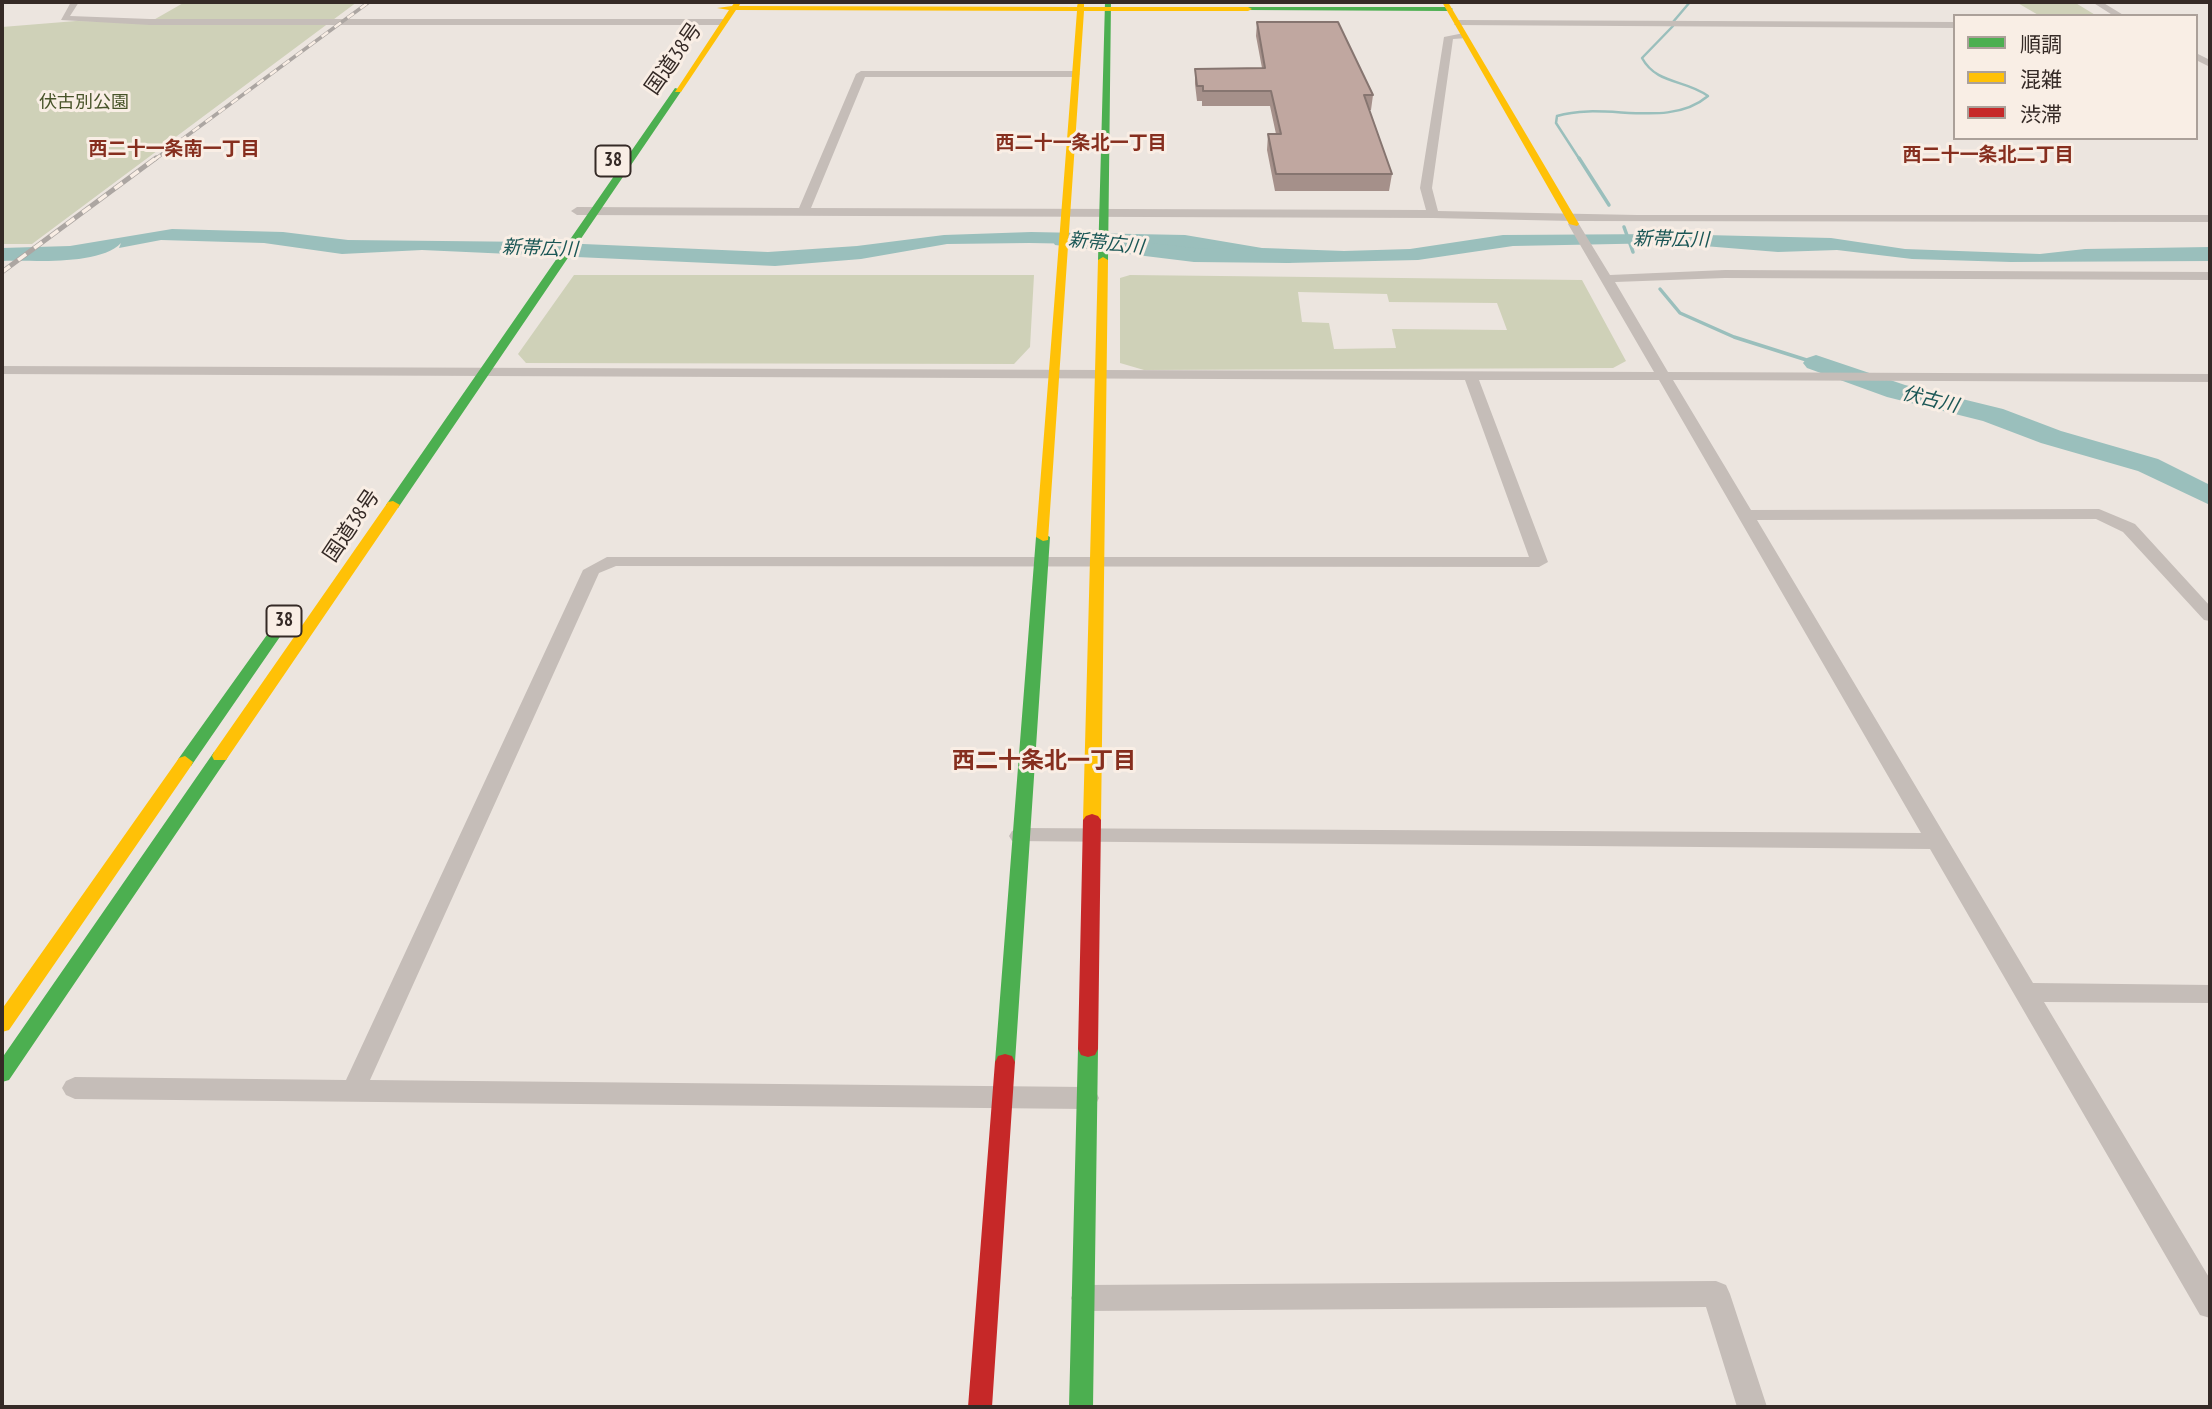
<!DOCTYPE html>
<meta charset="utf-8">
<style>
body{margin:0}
#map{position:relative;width:2212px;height:1409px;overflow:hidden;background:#ece5df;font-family:"PT Sans Narrow","Noto Sans JP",sans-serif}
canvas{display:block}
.frame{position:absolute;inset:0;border:4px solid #352a26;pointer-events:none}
.legend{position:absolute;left:1953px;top:14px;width:245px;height:126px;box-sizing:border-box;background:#f9eee5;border:2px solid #aba099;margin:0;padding:9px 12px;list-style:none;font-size:21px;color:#352a26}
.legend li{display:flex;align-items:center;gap:14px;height:35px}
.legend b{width:35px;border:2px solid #aba099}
</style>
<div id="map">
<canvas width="2212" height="1409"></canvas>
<div class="frame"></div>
<ul class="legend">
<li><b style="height:9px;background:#4caf50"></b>順調</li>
<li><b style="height:9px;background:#ffc107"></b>混雑</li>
<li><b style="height:9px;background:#c62828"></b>渋滞</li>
</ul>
</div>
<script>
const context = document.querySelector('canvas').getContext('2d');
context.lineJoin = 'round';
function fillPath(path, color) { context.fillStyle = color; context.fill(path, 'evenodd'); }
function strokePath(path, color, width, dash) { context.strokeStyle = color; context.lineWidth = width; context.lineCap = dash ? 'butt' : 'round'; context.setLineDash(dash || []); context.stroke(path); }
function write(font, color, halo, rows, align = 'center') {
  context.font = font + ' "PT Sans Narrow","Noto Sans JP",sans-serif'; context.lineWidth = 6; context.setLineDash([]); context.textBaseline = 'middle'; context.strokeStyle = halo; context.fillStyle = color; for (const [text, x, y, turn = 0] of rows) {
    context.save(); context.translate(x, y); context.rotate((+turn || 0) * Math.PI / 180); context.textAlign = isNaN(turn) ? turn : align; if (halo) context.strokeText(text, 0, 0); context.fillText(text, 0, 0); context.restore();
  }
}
fillPath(new Path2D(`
 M185 2H357L32 244H2V27L76 21 150 22Z
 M2016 2H2074L2097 16H2040Z
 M574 275H1034L1030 347 1014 364 526 363 518 354Z
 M1130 275 1582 280 1626 361 1613 368 1144 370 1120 363V278ZM1298 292 1387 294 1389 302 1497 303 1507 330 1392 329 1396 348 1334 349 1329 323 1302 322Z`), '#cfd1b8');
fillPath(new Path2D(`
 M172 229 283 232 348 240 537 242 768 252 857 246 944 235 1031 232 1185 235 1262 248 1344 251 1410 249 1503 235 1663 234 1831 238 1905 249 2040 254 2085 249 2210 247V261L2011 262 1912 259 1837 250 1778 252 1667 243 1513 246 1418 260 1287 263 1143 245 1029 243 947 244 861 259 775 266 422 250 342 254 264 243 161 240 119 248 121 243C99 266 33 260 2 261V248L70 246Z`), '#9abfbc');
strokePath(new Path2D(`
 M1673 22 1690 2
 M1580 160 1556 123 1557 116C1605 101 1668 130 1708 96 1685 79 1657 85 1642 58L1673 26`), '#9abfbc', 2.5);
strokePath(new Path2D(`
 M1579 158 1609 205
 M1624 227 1633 252
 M1660 289 1680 313 1734 337 1816 363`), '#9abfbc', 3.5);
fillPath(new Path2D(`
 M1063 233 1194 248 1290 249 1301 256 1290 263 1194 262 1055 245 1052 240Z
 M1816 355 1905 385 2003 409 2061 431 2158 459 2210 485V505L2138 471 2041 443 1983 421 1887 397 1807 368 1803 363 1807 358Z`), '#9abfbc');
fillPath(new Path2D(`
 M71 2H79L70 16 150 19H724L728 22 724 25H150L61 20Z
 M2092 2H2102L2125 16H2114Z
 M1457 20 1955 22V28L1454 25Z
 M1464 33 1467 38 1453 39 1432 188 1438 211 1637 215H2210V222L1577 221 1610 275 1725 270 2210 272V280L1725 278 1615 282 1668 372 2210 374V382L1673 380 1751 510 2099 509 2135 524 2210 606V621L2204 620 2123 532 2096 519 1757 520 2033 983 2210 985V1003L2044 1002 2210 1279V1318L2200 1315 1930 849 1012 841 1009 836 1012 831 1020 828 1921 833 1659 380H1479L1548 562 1539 567 616 566 599 573 370 1080 1086 1087 1095 1090 1099 1098 1095 1106 1086 1109 75 1099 66 1095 62 1088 66 1081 75 1077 346 1080 583 570 607 557H1529L1465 380 2 374V366L1654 372 1568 224 1572 221 1433 218 577 215 571 211 577 207 799 208 856 74 861 71H1075L1080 74 1075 77H865L811 208 1426 210 1420 188 1444 37Z
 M2196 53 2210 60V67L2196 60Z
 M1716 1281 1726 1285 1730 1294 1767 1407H1737L1706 1307 1085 1311 1075 1307 1071 1298 1075 1289 1085 1285Z`), '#c5bdb8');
fillPath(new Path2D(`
 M1105 2H1111L1108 260 1103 263 1098 260Z
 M1248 7H1449L1453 9 1449 11 1246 10Z
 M675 88 682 90 400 505 398 508H388L386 505Z
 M1043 533 1050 537 1015 1062 1012 1068 1005 1070 998 1068 995 1062 1036 537Z
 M279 624 286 628 191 766H179L177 762 179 758 274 625Z
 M220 751 226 752 228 756 226 760 9 1080 2 1082V1058L214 752Z
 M1088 1041 1095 1043 1098 1049 1093 1407H1069L1078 1049 1081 1043Z`), '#4caf50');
fillPath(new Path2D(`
 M735 2H741L739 6 1077 7 1078 2H1084V7H1248L1252 9 1248 11H1084L1048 540 1043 541 1036 537 1077 11 736 10 681 92H675L729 10 717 8 732 6Z
 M1442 2H1448L1579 224 1577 226 1569 224Z
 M1103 257 1108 260 1101 820 1098 824H1086L1083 820 1098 260Z
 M393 501 400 505 226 760H214L212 756 214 752 388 502Z
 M185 756 193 762 191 766 9 1030 2 1032V1009L179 758Z`), '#ffc107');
fillPath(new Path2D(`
 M1092 814 1098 816 1101 820 1098 1049 1095 1055 1088 1057 1081 1055 1078 1049 1083 820 1086 816Z
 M1005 1054 1012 1056 1015 1062 992 1407H968L995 1062 998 1056Z`), '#c62828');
const railFar1 = new Path2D(`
 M154 160 369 2`);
const rail = new Path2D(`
 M2 272 156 158`);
strokePath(railFar1, '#aca6a2', 3.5);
strokePath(rail, '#aca6a2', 5);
strokePath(railFar1, '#f9eee5', 2.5, [8]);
strokePath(rail, '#f9eee5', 3.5, [10]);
fillPath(new Path2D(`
 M1257 22 1373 95 1371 110H1369L1392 174 1389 191H1275L1267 150 1268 134H1276L1270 106H1202V101H1197L1195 84V69L1262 68 1256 36Z`), '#a5908a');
const building = new Path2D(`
 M1257 22H1338L1373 95H1364L1392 174H1276L1268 134H1281L1271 91H1203V86H1197L1195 69 1265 68Z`);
fillPath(building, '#c0a7a0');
strokePath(building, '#867570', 2);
write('18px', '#48542a', '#f9eee5', [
 ["伏古別公園",84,103]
]);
write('bold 19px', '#862e1e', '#f9eee5', [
 ["西二十一条北一丁目",1081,144],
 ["西二十一条南一丁目",174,150],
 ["西二十一条北二丁目",1988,156]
]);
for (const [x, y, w] of [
 [613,161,35],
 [284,621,35]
]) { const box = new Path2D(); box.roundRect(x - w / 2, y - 15.5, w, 31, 5); context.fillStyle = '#f9eee5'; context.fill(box); strokePath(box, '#352a26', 2); }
write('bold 19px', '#352a26', null, [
 ["38",613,161],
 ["38",284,621]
]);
write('italic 19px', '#1b5756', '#f9eee5', [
 ["新帯広川",1671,240,1],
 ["新帯広川",1106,244,6],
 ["新帯広川",540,249,2],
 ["伏古川",1930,400,14]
]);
write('21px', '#352a26', '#f9eee5', [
 ["国道38号",674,59,-55],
 ["国道38号",352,526,-56]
]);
write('bold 23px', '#862e1e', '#f9eee5', [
 ["西二十条北一丁目",1044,761]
]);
</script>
